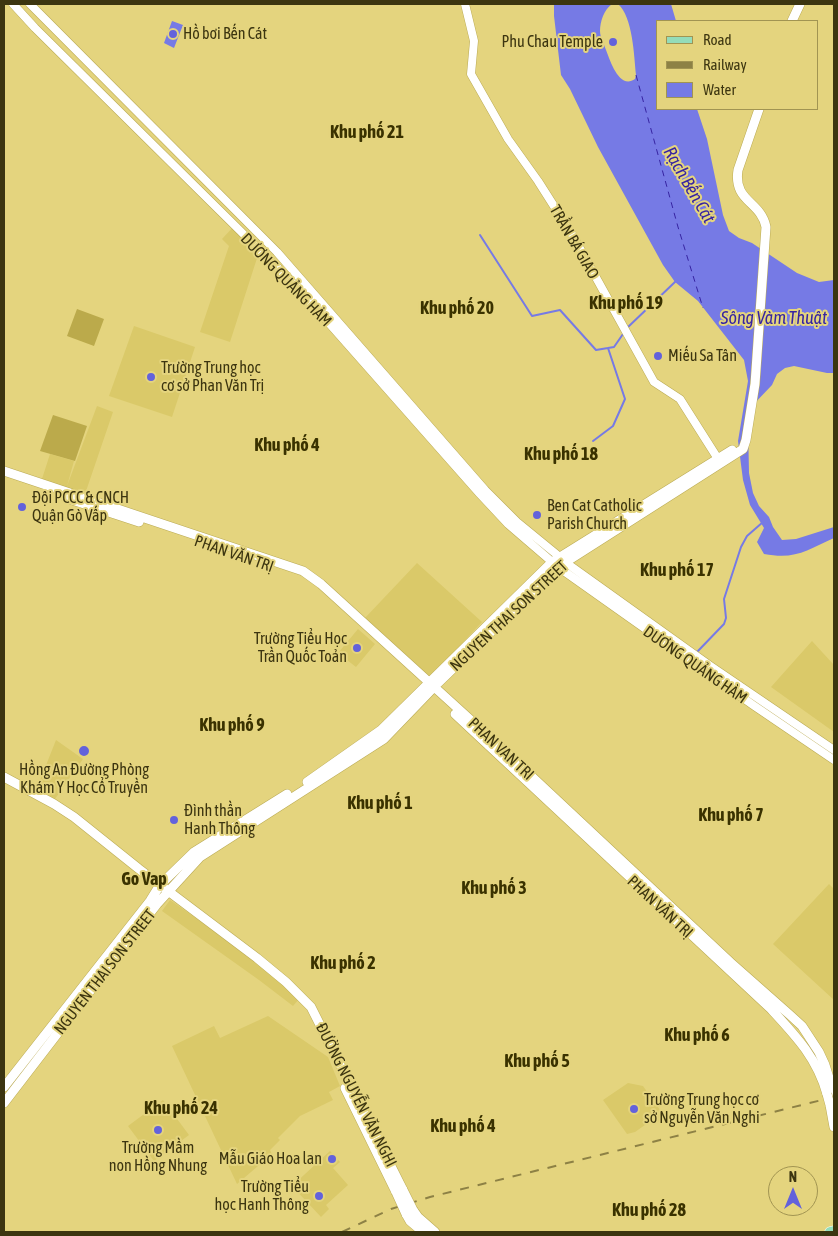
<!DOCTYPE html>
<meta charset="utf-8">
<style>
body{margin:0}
#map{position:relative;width:838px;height:1236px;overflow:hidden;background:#e4d47e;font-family:"Asap Condensed",sans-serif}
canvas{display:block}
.frame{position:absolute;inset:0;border:5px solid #3c3510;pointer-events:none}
.legend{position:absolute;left:656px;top:20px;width:162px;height:90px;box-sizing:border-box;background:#e4d47e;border:1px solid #a19452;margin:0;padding:6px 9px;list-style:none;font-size:15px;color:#3c3510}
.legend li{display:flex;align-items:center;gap:10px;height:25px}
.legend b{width:25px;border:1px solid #a19452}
.north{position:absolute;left:768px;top:1166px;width:50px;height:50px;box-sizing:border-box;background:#e4d47e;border:1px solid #a19452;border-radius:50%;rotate:0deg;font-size:14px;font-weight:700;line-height:20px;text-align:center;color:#3c3510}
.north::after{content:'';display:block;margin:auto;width:18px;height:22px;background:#6362db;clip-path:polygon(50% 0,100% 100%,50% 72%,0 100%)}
</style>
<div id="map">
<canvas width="838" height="1236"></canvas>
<div class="frame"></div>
<ul class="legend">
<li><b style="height:6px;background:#94dcb9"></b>Road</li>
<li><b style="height:6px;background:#8d8145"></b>Railway</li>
<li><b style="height:14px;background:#767ae5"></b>Water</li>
</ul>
<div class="north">N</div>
</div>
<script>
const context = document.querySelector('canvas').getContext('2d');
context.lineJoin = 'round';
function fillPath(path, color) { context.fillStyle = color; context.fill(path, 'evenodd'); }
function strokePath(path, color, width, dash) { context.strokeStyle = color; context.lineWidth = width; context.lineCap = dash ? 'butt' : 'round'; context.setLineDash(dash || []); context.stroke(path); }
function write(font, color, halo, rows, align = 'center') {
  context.font = font + ' "Asap Condensed",sans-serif'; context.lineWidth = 4; context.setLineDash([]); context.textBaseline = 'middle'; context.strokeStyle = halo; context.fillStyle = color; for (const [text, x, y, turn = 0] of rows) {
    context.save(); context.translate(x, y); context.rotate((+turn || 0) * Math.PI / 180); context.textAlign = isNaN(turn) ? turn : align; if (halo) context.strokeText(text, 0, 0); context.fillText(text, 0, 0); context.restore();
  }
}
fillPath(new Path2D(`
 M235 225 259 252 230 342 200 332 229 246 222 239Z
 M134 326 195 347 172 417 109 396Z
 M97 406 113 412 84 497 41 482 50 454 74 461 67 486Z
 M417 563 482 622 429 679 364 619Z
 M358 629 375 644 356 667 338 653Z
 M812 641 834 665V732L771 687Z
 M56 740 83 759 55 799 37 788Z
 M829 884 834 889V1000L773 944Z
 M170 900 267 968 299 999 293 1006 259 980 162 911Z
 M268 1016 328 1057 340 1086 329 1092 333 1100 300 1116 278 1138 280 1140 270 1150 272 1154 237 1184 172 1046 214 1026 220 1038Z
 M628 1083 643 1086 665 1117 655 1124 652 1120 635 1132 627 1134 603 1100Z
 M163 1100 189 1135 154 1161 128 1126Z
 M330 1151 340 1162 333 1168 348 1185 326 1205 329 1209 321 1217 292 1186Z`), '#dac969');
fillPath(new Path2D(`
 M77 309 104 319 94 346 67 336Z
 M53 415 87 426 75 461 40 451Z`), '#bbaa4b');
fillPath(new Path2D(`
 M554 4H612C604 10 600 21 600 31 600 37 604 44 606 50 610 60 619 90 635 79L636 75C634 56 633 17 618 4H671L676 21H657V109H697L707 139 723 215 729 231 739 238 752 243 797 273 819 282 834 280V373H827L794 366 785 368 777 374 772 385 752 406 748 424 749 473 753 493 759 506 769 517 773 527 782 540 796 539 834 527V538C807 550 796 560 764 554L757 542 764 528 750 505 743 480 738 441 748 381 744 360 698 301 675 282 663 265 598 147 570 89 561 75 554 16Z
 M172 21 183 25 174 48 164 43Z`), '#767ae5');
strokePath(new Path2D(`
 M480 235 532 316 560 310 596 350 614 347 623 334
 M627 328 676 281
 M593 441 613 426 625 399 608 348
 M697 652 724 624 726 618 724 599 741 547 747 536 763 522`), '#767ae5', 2);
strokePath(new Path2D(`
 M636 75 678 227 703 308`), '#3624a2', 1, [6, 5]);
const tertiary = new Path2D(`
 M13 4 35 28 298 288 480 494 508 524 558 567 753 705 834 760
 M30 4 277 252 485 490 517 522 572 567 709 665 834 750
 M465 4 474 41 471 74 508 139 538 181 573 236 654 382 680 399 720 462`);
const secondary = new Path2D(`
 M792 21 800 4
 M4 471 303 571 321 584 497 744 730 962 790 1015 802 1026 819 1052 825 1065 834 1094
 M66 498 139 522
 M455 714 771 1009C796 1036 817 1058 827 1094
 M4 777 54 804 74 817 139 869 257 958 286 982 311 1007 403 1190
 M307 782 381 730 552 562 732 450
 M4 1087 150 901 160 885 194 852 287 794
 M345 1088 396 1192
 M4 1103 157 904 200 857 384 739 437 684 558 567 743 449 746 440 755 384 766 227C761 201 733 202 738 170L759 109
 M830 1105 834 1127
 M413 1210 418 1217 435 1232
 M406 1214 410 1221 423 1232`);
const primary = new Path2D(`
 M830 1232 834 1231`);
strokePath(tertiary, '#bbab55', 9);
strokePath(secondary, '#bbab55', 10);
strokePath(primary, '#fff', 11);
strokePath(tertiary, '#fff', 8);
strokePath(secondary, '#fff', 9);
strokePath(primary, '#94dcb9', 10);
strokePath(new Path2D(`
 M342 1232 391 1209 430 1197 834 1097`), '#8d8145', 2, [9, 9]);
const secondaryBridge = new Path2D(`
 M827 1094 830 1105
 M403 1190 413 1210
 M396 1192 406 1214`);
strokePath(secondaryBridge, '#bbab55', 10, []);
strokePath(secondaryBridge, '#fff', 9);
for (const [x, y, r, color] of [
 [173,34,5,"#6362db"],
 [613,42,5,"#6362db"],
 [658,356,5,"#6362db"],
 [151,377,5,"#6362db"],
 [22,507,5,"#6362db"],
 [537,515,5,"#6362db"],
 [357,648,5,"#6362db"],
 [84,751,6,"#6362db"],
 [174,820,5,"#6362db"],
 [634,1109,5,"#6362db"],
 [158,1130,5,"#6362db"],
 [332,1159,5,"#6362db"],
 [319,1196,5,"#6362db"]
]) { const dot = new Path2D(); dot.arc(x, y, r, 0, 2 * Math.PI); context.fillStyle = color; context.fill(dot); strokePath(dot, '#e4d47e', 2); }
write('16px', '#3c3510', '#e4d47e', [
 ["Hồ bơi Bến Cát",183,34],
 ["Phu Chau Temple",603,42,"right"],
 ["Miếu Sa Tân",668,356],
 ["Trường Trung học",161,368],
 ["cơ sở Phan Văn Trị",161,386],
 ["Đội PCCC & CNCH",32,498],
 ["Quận Gò Vấp",32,516],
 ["Ben Cat Catholic",547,506],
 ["Parish Church",547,524],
 ["Trường Tiểu Học",347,639,"right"],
 ["Trần Quốc Toản",347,657,"right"],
 ["Hồng An Đường Phòng",84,770,"center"],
 ["Khám Y Học Cổ Truyền",84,788,"center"],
 ["Đình thần",184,811],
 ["Hanh Thông",184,829],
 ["Trường Trung học cơ",644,1100],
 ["sở Nguyễn Văn Nghi",644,1118],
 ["Trường Mầm",158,1148,"center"],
 ["non Hồng Nhung",158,1166,"center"],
 ["Mẫu Giáo Hoa lan",322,1159,"right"],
 ["Trường Tiểu",309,1187,"right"],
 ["học Hanh Thông",309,1205,"right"]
], 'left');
write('16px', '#3c3510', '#e4d47e', [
 ["TRẦN BÁ GIAO",574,242,60],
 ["DƯƠNG QUẢNG HÀM",286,280,46],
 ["PHAN VĂN TRỊ",234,554,19],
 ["NGUYEN THAI SON STREET",509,616,-43],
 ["DƯƠNG QUẢNG HÀM",695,665,35],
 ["PHAN VAN TRI",501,749,43],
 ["PHAN VĂN TRỊ",660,907,43],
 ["NGUYEN THAI SON STREET",105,972,-52],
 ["ĐƯỜNG NGUYỄN VĂN NGHI",356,1095,63]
]);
write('bold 18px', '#3a3200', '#e4d47e', [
 ["Khu phố 21",367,132],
 ["Khu phố 19",626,303],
 ["Khu phố 20",457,308],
 ["Khu phố 4",287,445],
 ["Khu phố 18",561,454],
 ["Khu phố 17",677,570],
 ["Khu phố 9",232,725],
 ["Khu phố 1",380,803],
 ["Khu phố 7",731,815],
 ["Go Vap",144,879],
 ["Khu phố 3",494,888],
 ["Khu phố 2",343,963],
 ["Khu phố 6",697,1035],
 ["Khu phố 5",537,1061],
 ["Khu phố 24",181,1108],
 ["Khu phố 4",463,1126],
 ["Khu phố 28",649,1210]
]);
write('italic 18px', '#3624a2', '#e4d47e', [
 ["Rạch Bến Cát",689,185,60],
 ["Sông Vàm Thuật",774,318]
]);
</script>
